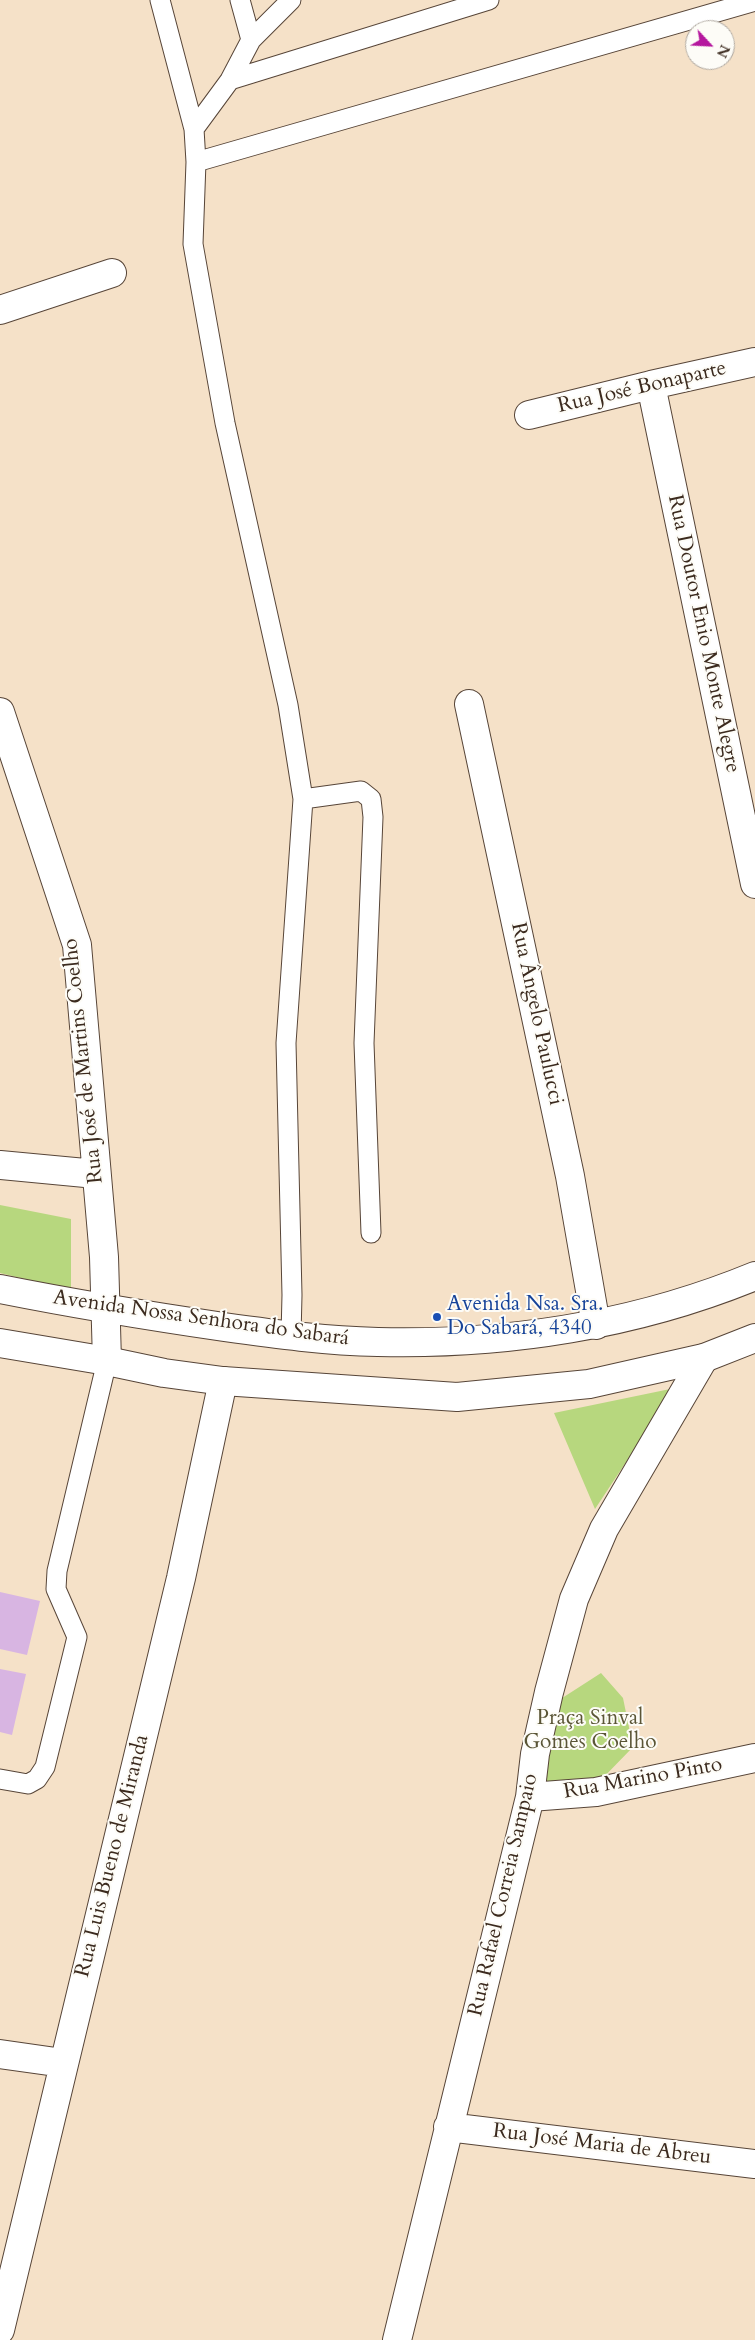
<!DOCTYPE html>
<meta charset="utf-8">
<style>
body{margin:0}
#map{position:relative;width:755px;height:2340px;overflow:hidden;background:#f5e1c8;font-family:Cardo,serif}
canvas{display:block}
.north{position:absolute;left:685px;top:20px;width:50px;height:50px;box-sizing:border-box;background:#fdfcf7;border:1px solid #afa8a0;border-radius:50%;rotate:115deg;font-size:14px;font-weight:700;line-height:20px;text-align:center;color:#3b2a1e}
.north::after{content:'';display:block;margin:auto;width:18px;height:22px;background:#b5179e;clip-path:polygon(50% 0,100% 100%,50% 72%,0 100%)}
</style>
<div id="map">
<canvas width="755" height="2340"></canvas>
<div class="north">N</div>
</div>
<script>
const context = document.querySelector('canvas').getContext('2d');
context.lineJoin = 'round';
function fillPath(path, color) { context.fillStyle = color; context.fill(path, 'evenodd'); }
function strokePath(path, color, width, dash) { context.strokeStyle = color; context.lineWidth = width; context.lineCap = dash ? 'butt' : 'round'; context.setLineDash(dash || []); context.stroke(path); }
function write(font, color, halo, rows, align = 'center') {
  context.font = font + ' Cardo,serif'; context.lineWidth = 4; context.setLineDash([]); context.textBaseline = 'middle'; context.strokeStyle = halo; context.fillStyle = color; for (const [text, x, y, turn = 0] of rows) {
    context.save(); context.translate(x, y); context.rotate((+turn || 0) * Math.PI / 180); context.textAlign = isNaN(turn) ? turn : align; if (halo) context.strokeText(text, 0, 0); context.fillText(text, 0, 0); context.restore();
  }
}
fillPath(new Path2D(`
 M0 1205 71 1219V1290L0 1273Z
 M675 1388 595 1509 554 1413Z
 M601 1673 623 1698 633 1747 599 1782H540L556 1702Z`), '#b7d77e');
fillPath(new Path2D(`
 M0 1592 40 1601 27 1655 0 1649Z
 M0 1669 26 1674 12 1735 0 1732Z`), '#d8b5e2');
const service = new Path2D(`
 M160 0 194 129
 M240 0 251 40
 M230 80 489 0
 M196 162 755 1
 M303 799 361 791 371 799 373 817 364 1043 371 1233
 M291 1336 292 1295 286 1043 303 799 288 705 225 423 193 244 196 162 194 129 230 80 251 40 291 0
 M0 1779 28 1784 37 1779 45 1767 77 1637 56 1589 57 1571 107 1361`);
const minor = new Path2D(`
 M0 310 112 273
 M651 385 755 884
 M529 415 651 385 755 362
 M469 704 570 1176 596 1325
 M0 712 77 945 104 1257 107 1361
 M0 1165 96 1174
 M530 1797 596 1792 755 1758
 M0 2054 63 2063
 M448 2127 755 2164
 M0 2330 181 1578 223 1381
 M397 2340 530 1797 535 1754 549 1692 574 1599 604 1529 704 1358`);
const primary = new Path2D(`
 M0 1289C75 1304 149 1316 224 1327 275 1334 326 1341 378 1342 506 1345 636 1325 755 1276
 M0 1343 107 1361 164 1373 223 1381 457 1397 589 1384 704 1358 755 1338`);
strokePath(service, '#574538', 21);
strokePath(minor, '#574538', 30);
strokePath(primary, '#574538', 30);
strokePath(service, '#fff', 19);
strokePath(minor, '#fff', 28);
strokePath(primary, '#fff', 28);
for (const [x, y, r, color] of [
 [437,1317,5,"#1a4fb4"]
]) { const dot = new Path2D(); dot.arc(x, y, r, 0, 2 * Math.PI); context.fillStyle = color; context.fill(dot); strokePath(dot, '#fdfcf7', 2); }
write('21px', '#3b2a1e', '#fdfcf7', [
 ["Rua José Bonaparte",642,388,-13],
 ["Rua Doutor Enio Monte Alegre",703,634,78],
 ["Rua Ângelo Paulucci",536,1014,78],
 ["Rua José de Martins Coelho",84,1061,-96],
 ["Avenida Nossa Senhora do Sabará",201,1319,8],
 ["Rua Marino Pinto",643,1779,-10],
 ["Rua Luis Bueno de Miranda",113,1856,-76],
 ["Rua Rafael Correia Sampaio",504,1895,-77],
 ["Rua José Maria de Abreu",602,2145,7]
]);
write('21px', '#164399', '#fdfcf7', [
 ["Avenida Nsa. Sra.",447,1305],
 ["Do Sabará, 4340",447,1329]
], 'left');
write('21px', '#5a5536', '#fdfcf7', [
 ["Praça Sinval",590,1719],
 ["Gomes Coelho",590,1743]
]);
</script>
